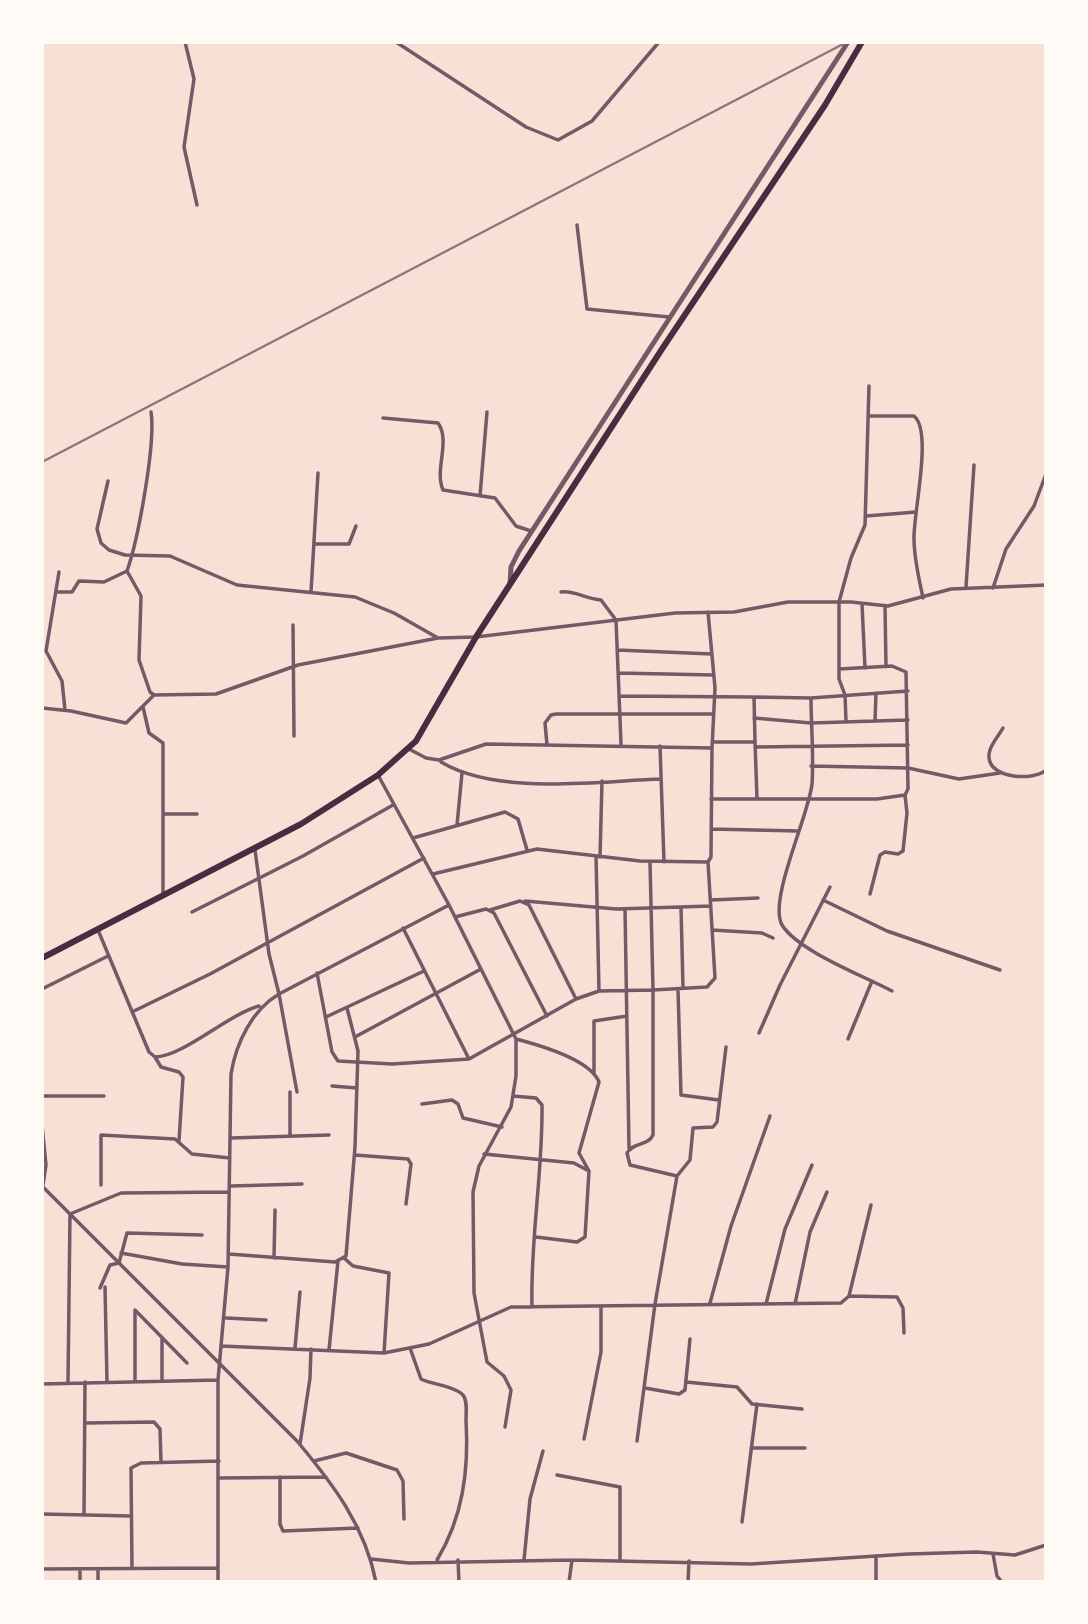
<!DOCTYPE html>
<style>
body{margin:0}
#map{position:relative;width:1088px;height:1624px;overflow:hidden;background:#f7e1d7;font-family:"Source Sans 3",sans-serif}
canvas{display:block}
.frame{position:absolute;inset:0;border:44px solid #fffaf5;pointer-events:none}
</style>
<div id="map">
<canvas width="1088" height="1624"></canvas>
<div class="frame"></div>
</div>
<script>
const context = document.querySelector('canvas').getContext('2d');
context.lineJoin = 'round';
function strokePath(path, color, width, dash) { context.strokeStyle = color; context.lineWidth = width; context.lineCap = dash ? 'butt' : 'round'; context.setLineDash(dash || []); context.stroke(path); }
strokePath(new Path2D(`
 M185 42 194 79 184 147 197 205
 M396 42 526 127 558 140 592 121 659 42
 M577 225 587 309 669 317
 M151 412C156 443 138 540 127 571L141 596 139 660 150 692 154 695 216 694 298 665 438 638 476 637 675 613 734 612 788 602H851L888 606 951 589 1046 585
 M870 416H914C933 431 913 514 914 539 914 559 919 578 923 598
 M383 418 438 423C451 441 434 470 443 490L495 498 516 526 531 531
 M108 481 97 529 101 543 109 550 125 555 170 556 237 585 355 597 394 613 438 638
 M480 496 487 412
 M866 516 916 512
 M314 544H349L356 526
 M59 572 46 651 62 681 65 710
 M966 587 974 465
 M993 588 1006 549 1034 506 1046 474
 M56 592H72L79 581 104 582 127 571
 M311 592 318 473
 M561 592C574 590 586 599 601 600L616 620 621 744
 M862 604 865 668
 M885 606 886 667
 M293 625 294 736
 M617 650 712 654
 M618 673 714 675
 M619 696 753 697
 M811 698C811 726 814 757 812 784 809 815 768 900 782 925 798 951 864 976 892 991
 M143 707 149 733 163 743V894
 M42 708 71 711 126 723 154 695
 M754 718 811 723 908 720
 M846 721 845 695 839 679V602L851 558 865 525 869 386
 M875 721 876 693
 M1003 728C998 737 988 747 989 758 991 779 1034 781 1046 770
 M712 742H755L757 799
 M755 742 754 697 811 698 908 691
 M547 745 545 723 551 715 556 714H713
 M660 746 664 862
 M755 747 908 745
 M409 749 426 758 439 760 486 744 712 748 715 688 708 612
 M441 762C498 796 596 781 661 779
 M811 766 908 768 959 779 1000 773
 M711 799H877L905 795 908 789 906 672 892 666 839 669
 M165 814H197
 M457 825 462 773
 M711 829 798 831
 M413 838 505 812 518 819 527 850
 M596 856 599 991
 M600 857 602 781
 M433 874 537 849 640 861 708 862 711 857 712 748
 M870 894 880 855 885 852 898 854 903 851 907 813 905 795
 M711 900 758 898
 M823 900 887 931 1000 970
 M525 901 616 909 711 906
 M449 905 516 1039V1076L511 1107 479 1166 473 1192 474 1293 487 1362 504 1376 511 1390 505 1427
 M681 907 683 988
 M625 909 629 1148
 M490 910 520 901 529 905 576 999
 M192 912 303 856 393 805
 M455 917 486 909 494 913 547 1016
 M403 928 469 1059
 M98 930 149 1052 155 1057C184 1056 227 1015 259 1006
 M712 930 762 933 773 938
 M317 973 332 1052 338 1061 392 1064 469 1059 576 999 599 991 653 990 650 862
 M42 989 108 956
 M678 989 681 1095 719 1100
 M132 1012 210 974 424 858
 M326 1017 424 971
 M759 1033 780 985 830 887
 M355 1037 481 969
 M516 1039C539 1045 590 1059 599 1082L579 1153 589 1171 585 1237 577 1242 536 1237
 M848 1039 872 981
 M155 1057 161 1067 179 1072 183 1077 179 1141
 M594 1073V1021L627 1016
 M332 1086 357 1088
 M290 1092V1136
 M297 1092 279 994 449 905 378 775
 M42 1096H104
 M513 1096 536 1098 542 1105C543 1172 530 1240 532 1307
 M422 1104 452 1100 458 1104 463 1118 502 1127
 M42 1125 46 1165 43 1185
 M231 1138 329 1135
 M484 1154 574 1163 587 1170
 M355 1155 408 1159 411 1164 406 1204
 M677 1176 630 1165 627 1153C633 1142 648 1146 653 1135V990L707 987 715 978 708 862
 M101 1185V1135L175 1139 192 1154 230 1158
 M42 1186 297 1441C333 1484 365 1526 376 1582
 M231 1186 302 1184
 M121 1253 182 1264 228 1267
 M229 1254 335 1262 346 1256 355 1147 358 1051 347 1008
 M274 1258 275 1210
 M344 1258 353 1266 389 1273 384 1353
 M105 1287 107 1382
 M100 1288 110 1265 119 1263 127 1233 202 1235
 M849 1296 897 1297 903 1308 904 1333
 M710 1303 731 1226 770 1116
 M766 1304 785 1229 812 1165
 M795 1304 810 1232 827 1192
 M226 1318 266 1320
 M221 1346 384 1353 429 1344 511 1307 841 1303 849 1296 871 1205
 M295 1348 300 1292
 M410 1348 421 1379C433 1385 452 1385 462 1394 468 1399 466 1413 466 1420 469 1470 463 1517 437 1560
 M329 1350 338 1261
 M135 1380V1310L187 1363
 M162 1381V1338
 M68 1382 70 1214 121 1193 229 1192
 M686 1382 737 1387 752 1404 802 1409
 M42 1384 218 1380
 M645 1388 679 1394 685 1390 690 1339
 M85 1423 154 1422 160 1429 161 1462
 M584 1439 601 1352V1306
 M637 1441 655 1304 677 1176 690 1160 693 1128 713 1127 717 1122 726 1047
 M300 1444 310 1378 311 1349
 M751 1448H805
 M314 1461 346 1453 397 1470 403 1481 404 1519
 M557 1475 620 1487V1560
 M280 1477V1524L283 1531 358 1528
 M219 1478 326 1477
 M42 1514 131 1516
 M84 1515 85 1382
 M742 1522 757 1404
 M993 1554 997 1576 1002 1582
 M876 1556V1582
 M371 1559 409 1563 572 1560 751 1564 908 1554 977 1552 1015 1555 1046 1545
 M458 1560 459 1582
 M524 1560 530 1499 543 1451
 M132 1568 131 1468 141 1463 219 1461
 M42 1569 218 1568
 M80 1570V1582
 M98 1570V1582
 M218 1582V1380L228 1267 231 1074C236 1043 252 1010 279 994L269 954 255 850
 M569 1582 572 1560
 M688 1582 689 1561`), '#755966', 3.5);
strokePath(new Path2D(`
 M510 585 511 567 519 551 848 42`), '#755966', 5);
strokePath(new Path2D(`
 M42 958 301 824 378 775 416 741 476 637 662 349 825 105 862 42`), '#4a2c40', 6);
strokePath(new Path2D(`
 M42 462 847 42`), '#8f747c', 2.5);
</script>
